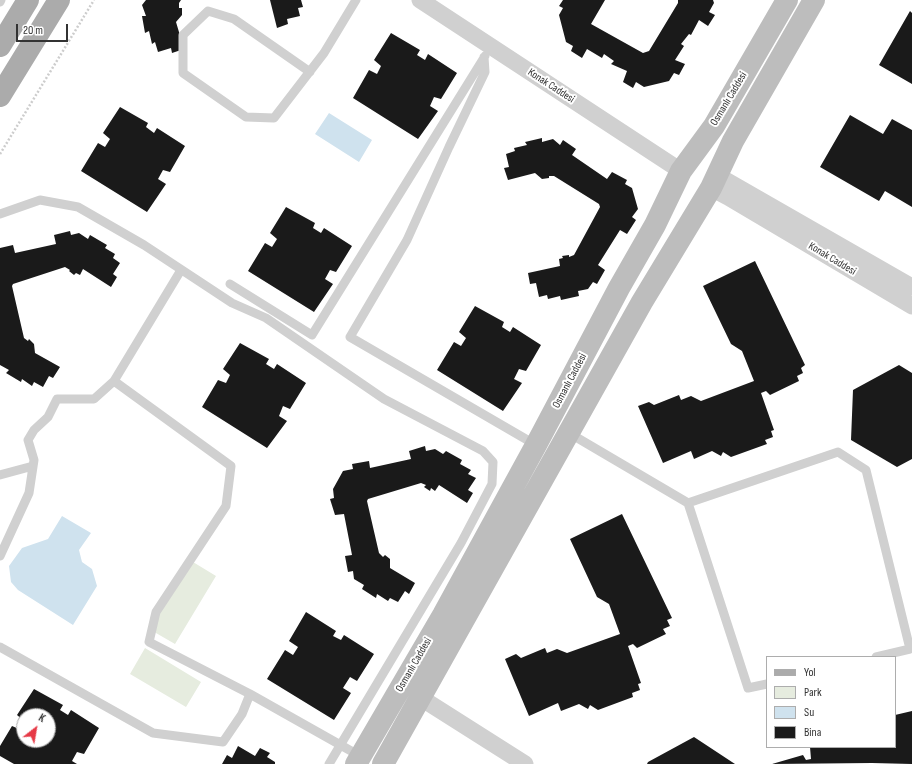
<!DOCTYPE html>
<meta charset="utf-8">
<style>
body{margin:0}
#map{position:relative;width:912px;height:764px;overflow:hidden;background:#fff;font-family:"Sofia Sans Condensed",sans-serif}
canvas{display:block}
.legend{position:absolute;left:766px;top:656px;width:130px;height:92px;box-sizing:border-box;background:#fff;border:1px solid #adadad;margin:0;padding:5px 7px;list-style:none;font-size:12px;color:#333}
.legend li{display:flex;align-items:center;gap:8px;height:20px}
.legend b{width:20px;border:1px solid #adadad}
.north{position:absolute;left:16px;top:708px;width:40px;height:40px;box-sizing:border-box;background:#fff;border:1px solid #adadad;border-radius:50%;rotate:31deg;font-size:11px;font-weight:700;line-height:16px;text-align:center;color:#333}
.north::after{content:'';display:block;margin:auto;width:14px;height:18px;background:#e63946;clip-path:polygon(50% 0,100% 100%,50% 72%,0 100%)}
.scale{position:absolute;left:16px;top:24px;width:52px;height:18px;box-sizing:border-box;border:2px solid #333;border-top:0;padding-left:5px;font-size:12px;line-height:14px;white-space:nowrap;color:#333;-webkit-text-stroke:3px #fff;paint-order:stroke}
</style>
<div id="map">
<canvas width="912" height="764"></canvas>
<ul class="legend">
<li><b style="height:5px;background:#ababab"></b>Yol</li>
<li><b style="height:11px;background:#e6ecdf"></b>Park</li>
<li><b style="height:11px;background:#cfe2ee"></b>Su</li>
<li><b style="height:11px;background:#1a1a1a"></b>Bina</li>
</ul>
<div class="north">K</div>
<div class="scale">20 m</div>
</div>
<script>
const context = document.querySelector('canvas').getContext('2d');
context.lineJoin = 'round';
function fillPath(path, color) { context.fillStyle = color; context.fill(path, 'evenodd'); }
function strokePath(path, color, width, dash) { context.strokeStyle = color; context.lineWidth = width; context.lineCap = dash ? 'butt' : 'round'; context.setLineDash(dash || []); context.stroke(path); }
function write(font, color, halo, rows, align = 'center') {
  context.font = font + ' "Sofia Sans Condensed",sans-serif'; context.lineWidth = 4; context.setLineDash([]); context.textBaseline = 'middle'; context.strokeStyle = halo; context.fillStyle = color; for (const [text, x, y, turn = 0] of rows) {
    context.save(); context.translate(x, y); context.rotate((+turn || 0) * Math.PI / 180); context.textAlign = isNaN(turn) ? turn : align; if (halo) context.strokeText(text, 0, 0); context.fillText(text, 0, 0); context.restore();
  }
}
fillPath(new Path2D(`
 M193 562 216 576 175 644 149 629Z
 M145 648 201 682 186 707 130 674Z`), '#e6ecdf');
fillPath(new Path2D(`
 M329 113 372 140 359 162 315 134Z
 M62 516 91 533 79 550 82 562 92 569 97 586 73 625 18 590 11 582 9 566 22 548 48 539Z`), '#cfe2ee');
fillPath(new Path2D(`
 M146 0H181L179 3V8H182V15L176 22 184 49 172 53 171 48 158 52 155 42 152 44 149 31 145 33 142 16H146L142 5Z
 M270 0H301L303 7 298 8 300 16 287 19 288 24 277 28Z
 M563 0H605L591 24 643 53 649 51 678 3V0H713L714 3 709 12 715 15 708 26 699 20 691 35 689 34 681 44 684 46 675 60 685 64 679 75 674 73 669 81 644 87 636 82 633 88 623 82 627 71 611 64 614 61 604 54 602 58 587 49 582 58 571 51 573 46 566 42 559 15 563 8 559 6Z
 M910 11 912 13V84L879 65Z
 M391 33 420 50 417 55 425 60 428 54 457 73 441 99 434 97 430 106 438 111 418 139 353 98 369 70 377 74 381 66 374 60Z
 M120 107 148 123 146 127 154 133 157 128 185 146 170 172 163 170 158 179 166 184 147 212 81 171 98 143 105 147 110 139 103 133Z
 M850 115 883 134 892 119 912 130V207L885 191 879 201 820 167Z
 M542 138V142L553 139 560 145 563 140 576 149 572 155 607 179 612 172 627 180 625 184 632 188 638 209 632 217 636 220 627 234 620 230 598 265 605 270 597 284 593 282 588 289 578 291 579 296 561 300 560 296 548 299 547 295 539 297 536 283 530 284 528 273 560 266 559 259 563 258 562 256 569 255V257L574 255 600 207 599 204 554 176H549V178L542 179 535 173 508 180 504 168 509 167 506 154 515 151 514 148 527 145 525 142Z
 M286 207 315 223 313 228 321 233 324 228 352 246 336 272 330 270 325 279 333 284 314 312 248 271 265 243 272 247 277 239 270 233Z
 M70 231 71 235 79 233 88 239 90 235 107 245 105 248 115 254 113 258 120 263 113 274 117 277 111 287 83 269 80 275 76 273 74 275 69 271 70 270 65 267 13 284 12 286 24 338 28 341 29 339 34 344 35 353 60 367 53 378 49 376 43 387 34 382 32 386 22 379 21 382 6 373 9 370 0 365V248L13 245 15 253 56 244 54 235Z
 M755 261 805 365 801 368 803 373 797 376 799 381 770 395 766 391 761 393 774 430 771 431 773 437 765 440 767 444 731 457 723 452 721 456 712 451 694 459 691 451 663 463 638 406 649 402 654 405 679 395 681 400 691 396 701 401 754 381 742 351 731 344 703 286Z
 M475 306 504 322 502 327 510 332 513 327 541 345 526 371 519 369 514 379 522 383 503 411 437 370 454 342 461 346 466 338 459 332Z
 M240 343 269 359 266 364 274 369 277 364 306 383 290 409 283 406 279 416 287 421 267 448 202 407 218 380 226 383 230 375 223 369Z
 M899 365 912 373V459L897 467 851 440 853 390Z
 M425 446 426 451 435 449 443 454 446 451 462 460 460 464 471 470 468 474 476 478 468 490 473 493 467 503 439 485 435 491 431 488 430 491 424 487 426 485 421 483 368 499 367 501 379 553 383 557 385 555 390 559V568L415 583 409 594 405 591 398 602 390 598 388 601 377 594 376 598 362 589 364 585 354 579 353 571 348 572 345 556 352 555 344 514 335 515 330 499 334 498 333 489 343 471 353 469 352 464 369 461 370 468 411 459 409 451Z
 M622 514 672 618 667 620 670 626 663 629 666 634 637 648 633 644 628 646 641 683 638 684 640 690 632 693 633 697 598 710 590 705 588 709 579 704 561 711 558 703 529 716 505 659 516 654 521 658 545 648 547 653 557 649 567 653 620 634 609 604 597 597 570 539Z
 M306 612 336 631 333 636 341 640 344 635 374 654 357 681 350 677 343 688 351 693 334 720 267 679 285 650 293 655 298 647 289 641Z
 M34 689 63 705 60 710 68 715 71 710 99 728 84 754 77 752 72 761 77 764H14L0 756V746L12 726 19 729 24 721V740H48V716H24V721L17 715Z
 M912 711V764L872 763 772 764 803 755 806 760 811 759 810 747H895V715Z
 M694 737 735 764H647L648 762Z
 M238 746 255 756 260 748 270 753 267 757 275 762V764H222L227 755 232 758Z`), '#1a1a1a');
strokePath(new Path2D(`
 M0 154 94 0`), '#cdcdcd', 2.5, [2, 2]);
strokePath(new Path2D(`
 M0 2 1 0
 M484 57 485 72 449 147 407 240 350 337 536 445
 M310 72 234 19 208 11 183 35V73L246 117 274 118 324 53 356 0
 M0 214 40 200 78 207 144 245 232 303 266 318 384 399 483 451 493 462 492 484 461 543 329 764
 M230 284 312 335 485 56
 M114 381 231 466 226 506 156 612 149 642 250 694
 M569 433 688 503 748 688 767 684
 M0 475 33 466
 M688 503 838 452 866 470 910 649 876 657
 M0 556 29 493 34 460 28 440 34 430 48 417 57 399H94L114 381 181 270
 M0 647 153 733 223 742 242 714 250 694 360 756`), '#d0d0d0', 9);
strokePath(new Path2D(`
 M420 0 681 171
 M718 176 912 287
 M711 188 728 197 912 306
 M421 698 525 764`), '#d0d0d0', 17);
strokePath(new Path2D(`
 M356 764 443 615 536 445 619 288 655 225 681 171 714 126 787 0
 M383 764 642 302 711 188 733 141 814 0`), '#bdbdbd', 22);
strokePath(new Path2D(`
 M0 46 28 0
 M0 96 59 0`), '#ababab', 22);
write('11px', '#333', '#fff', [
 ["Konak Caddesi",551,86,33],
 ["Osmanlı Caddesi",729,99,-59],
 ["Konak Caddesi",832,259,31],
 ["Osmanlı Caddesi",570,381,-62],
 ["Osmanlı Caddesi",414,665,-60]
]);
</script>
